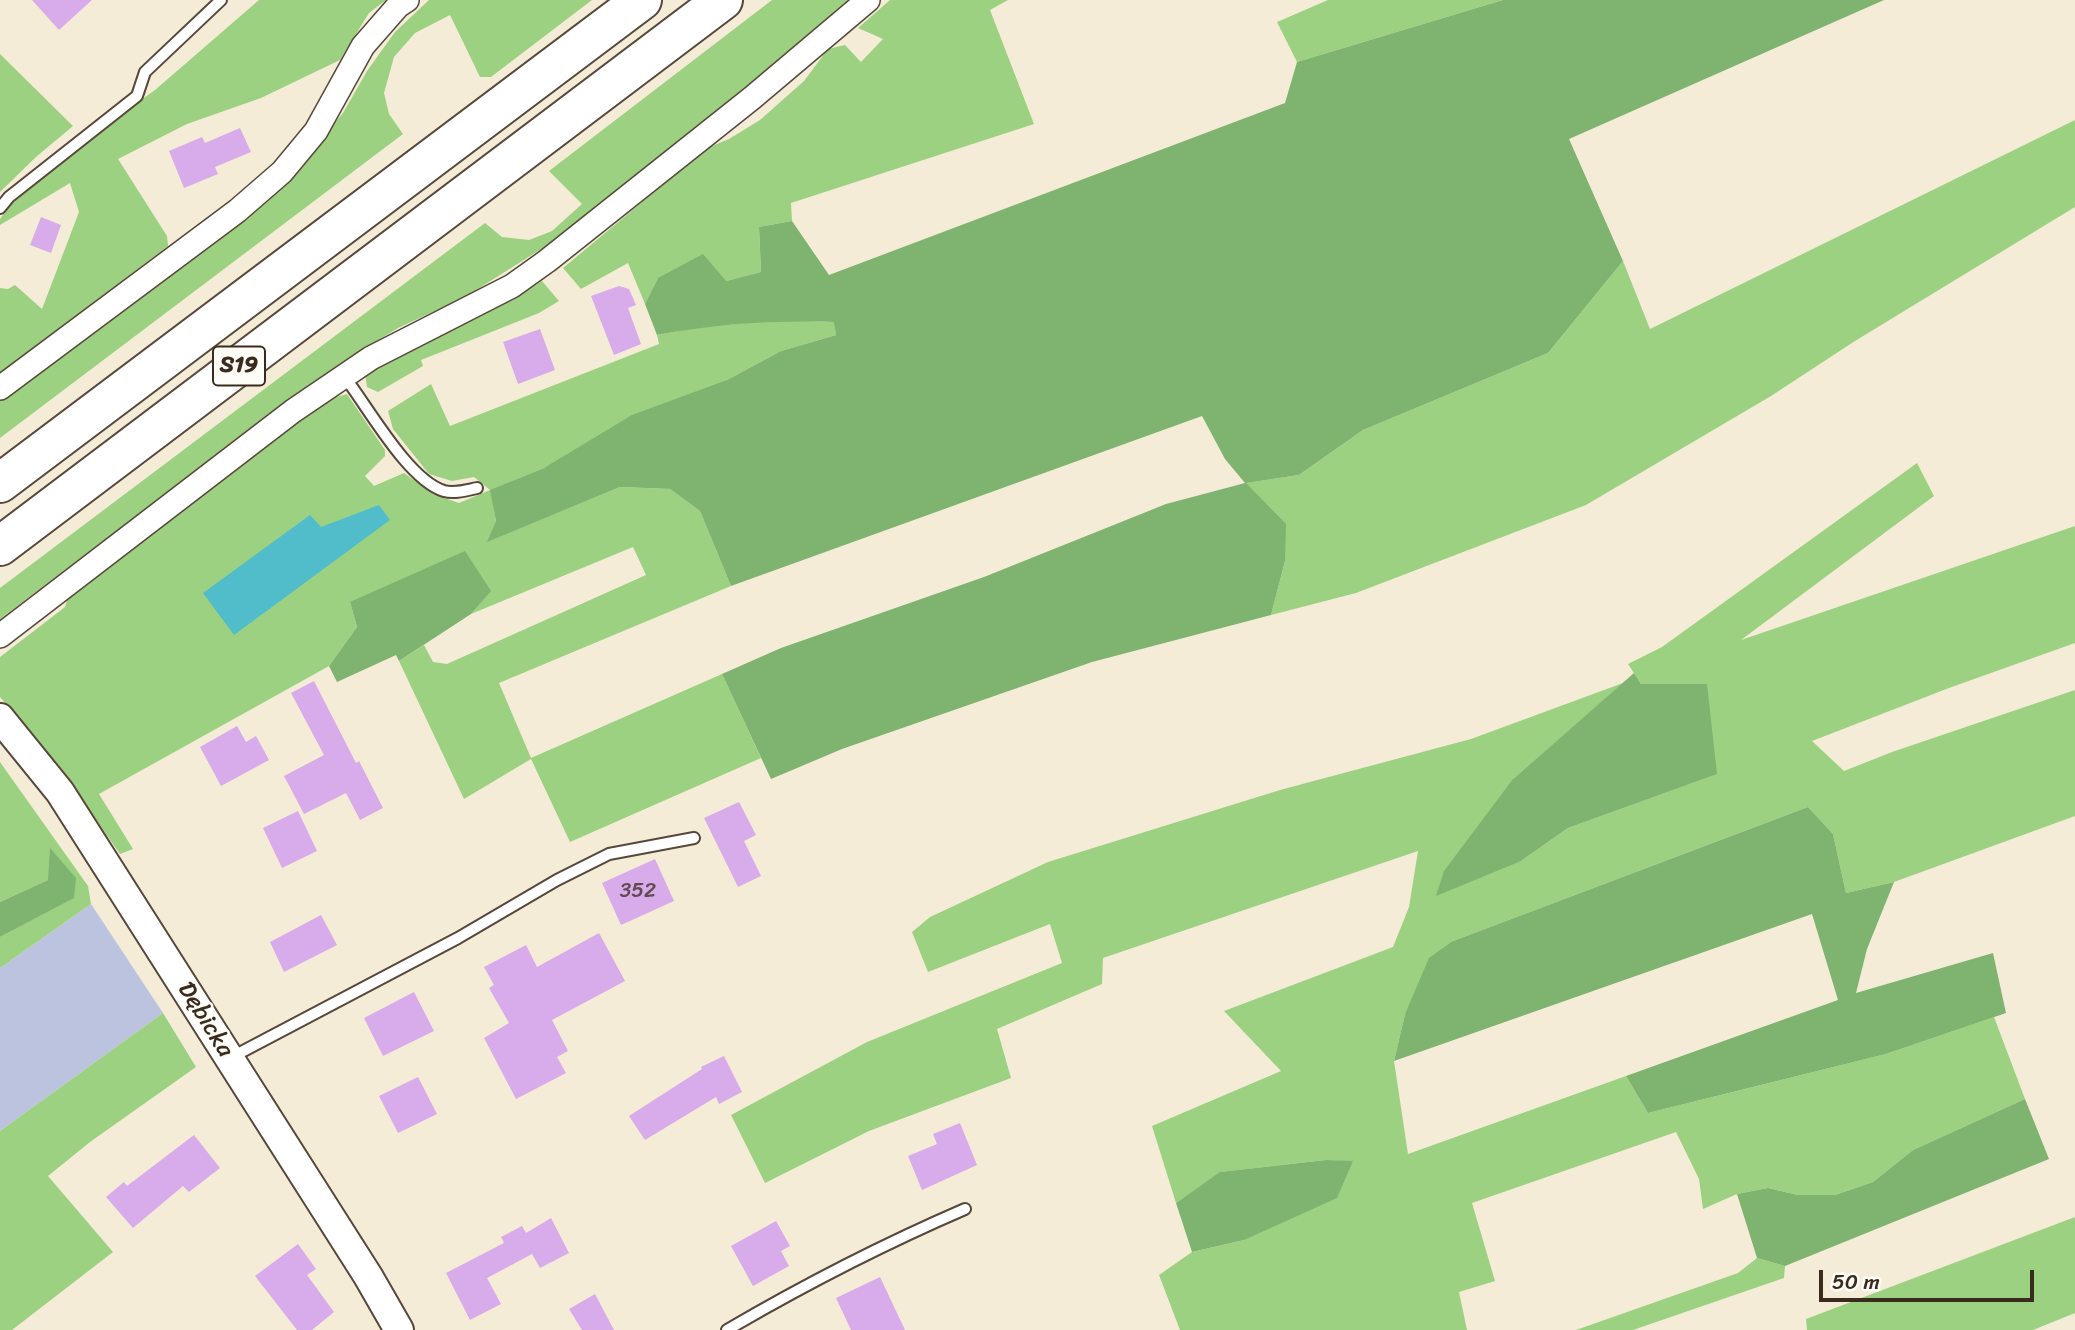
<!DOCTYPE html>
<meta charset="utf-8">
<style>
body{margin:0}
#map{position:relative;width:2075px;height:1330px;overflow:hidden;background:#f4ecd7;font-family:Sriracha,sans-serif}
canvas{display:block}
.scale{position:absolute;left:1819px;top:1270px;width:215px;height:32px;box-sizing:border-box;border:4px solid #3b2a1e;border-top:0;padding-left:9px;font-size:21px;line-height:24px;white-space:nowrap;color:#3b2a1e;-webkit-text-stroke:5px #fdfcf7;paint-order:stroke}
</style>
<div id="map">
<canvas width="2075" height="1330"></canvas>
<div class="scale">50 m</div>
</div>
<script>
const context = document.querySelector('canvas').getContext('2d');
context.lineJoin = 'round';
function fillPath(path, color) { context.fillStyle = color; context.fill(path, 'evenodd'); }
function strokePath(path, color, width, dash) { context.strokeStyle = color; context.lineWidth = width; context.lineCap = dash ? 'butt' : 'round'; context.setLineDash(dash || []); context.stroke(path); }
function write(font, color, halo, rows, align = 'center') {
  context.font = font + ' Sriracha,sans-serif'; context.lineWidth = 5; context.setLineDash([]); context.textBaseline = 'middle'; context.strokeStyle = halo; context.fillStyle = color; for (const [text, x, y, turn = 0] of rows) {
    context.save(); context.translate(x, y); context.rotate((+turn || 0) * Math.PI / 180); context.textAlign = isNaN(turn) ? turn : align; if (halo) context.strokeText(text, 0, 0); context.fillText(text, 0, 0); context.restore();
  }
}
fillPath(new Path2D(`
 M91 904 163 1013 0 1131V968Z`), '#bcc3de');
fillPath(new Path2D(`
 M259 0H386L369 13 340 60 261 98 187 124 118 159 167 236 168 246 0 373V288L8 289 15 285 42 309 79 212 70 183 0 225V219L9 206 105 126 155 90Z
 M429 0H592L491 77H480L450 15 415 33 394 57 384 93 389 114 403 134 0 438V401L83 339 293 171 343 113 367 71 395 32Z
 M772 0H852L565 234 465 297 398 328 349 358 187 477 0 619V588L485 223 502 237 529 240 552 231 582 204 549 171Z
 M890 0H1008L990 10 1034 124 791 203 792 221 759 227 761 272 726 281 658 278 645 304 628 263 581 289 563 268 707 148 729 139 760 120 804 81 828 49 845 45 861 62 883 39 858 28Z
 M1328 0H1503L1297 62 1277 22Z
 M0 54 73 126 36 157 0 192Z
 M2075 120V207L1855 341 1771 396 1586 505 1356 593 1271 615 1285 561 1245 483 1299 475 1363 430 1548 353 1623 261 1650 329Z
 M542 281 559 301 539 313 421 360 423 366 378 392 367 387 365 372 477 314 511 301Z
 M777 320 835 322 836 335 781 351 727 380 544 468 491 490 496 522 488 541 620 487 670 489 700 511 731 586 499 683 531 758 722 674 761 758 570 842 531 759 464 799 399 661 424 645 433 662 447 664 646 575 633 547 471 614 490 591 350 602 357 627 329 666 99 794 133 849 120 854 53 760 0 697V657L65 607 69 593 326 400 347 394 385 450V456L365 476 374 486 404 473 433 494 459 503 490 490 474 477 452 481 429 474 393 429 388 411 431 384 450 426 659 344 657 335 695 328Z
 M1917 463 1934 496 1741 640 2075 526V643L1949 688 1812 741 1844 771 1892 752 2075 690V816L1894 882 1846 893 1833 834 1808 807 1453 941 1405 1014 1394 1061 1408 1154 1626 1076 1648 1113 1886 1054 1994 1017 2025 1099 1913 1150 1873 1182 1835 1195H1798L1768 1188 1737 1194 1703 1209 1699 1179 1676 1132 1472 1203 1495 1281 1459 1292 1467 1330H1180L1159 1275 1192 1252 1244 1240 1353 1162 1326 1160 1221 1172 1176 1203 1152 1126 1281 1071 1224 1011 1393 947 1409 907 1418 851 1103 958 1102 984 997 1029 1011 1078 869 1131 765 1183 731 1115 867 1042 1062 963 1050 924 928 972 912 932 930 917 1048 862 1280 790 1471 739 1623 683 1513 779 1521 861 1568 828 1716 774 1641 684 1628 664 1662 647Z
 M0 762 88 886 91 904 0 968V937L73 898 48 880 0 902Z
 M163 1013 196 1067 90 1142 48 1176 113 1252 12 1330H0V1131Z
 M2075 1217V1313L2033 1330H1807L1806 1319Z
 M1757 1258 1785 1266 1784 1278 1633 1330H1576L1738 1273Z`), '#9dd182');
fillPath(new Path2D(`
 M1503 0H1884L1569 139 1623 261 1548 353 1363 430 1299 475 1246 483 1286 524 1285 561 1271 615 1092 662 842 749 771 779 722 674 781 648 984 577 1166 504 1245 483 1225 459 1202 416 731 586 700 511 670 489 620 487 487 542 496 521 490 490 544 468 632 415 727 380 781 351 836 335 834 322C774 320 715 324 657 335L645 304 658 278 703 254 726 281 761 272 759 227 792 221 829 275 1285 103 1297 62Z
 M465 551 491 591 471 614 399 661 396 655 337 682 329 666 357 627 350 602Z
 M1634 673 1641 684H1707L1717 774 1568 828 1521 861 1436 896 1444 871 1513 779Z
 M1808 807 1833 834 1846 893 1894 882 1867 949 1856 993 1993 953 2006 1013 1886 1054 1648 1113 1626 1076 1838 1000 1812 914 1394 1061 1405 1014 1429 958 1453 941Z
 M50 848 76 878 74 898 0 937V902L48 880Z
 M2025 1099 2049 1159 1785 1266 1757 1258 1737 1194 1768 1188 1798 1195H1835L1873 1182 1913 1150Z
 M1326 1160 1353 1161 1337 1198 1244 1240 1192 1252 1176 1203 1220 1172Z`), '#7eb370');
fillPath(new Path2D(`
 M379 505 390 520 234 635 203 593 310 515 321 527Z`), '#51bdcb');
fillPath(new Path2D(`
 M32 0H92L59 30Z
 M240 128 251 152 215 167 218 174 184 188 169 151 202 137 205 143Z
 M41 217 61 225 51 253 30 245Z
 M619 286 629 289 636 305 628 308 641 344 614 355 591 296Z
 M540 329 555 370 518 384 503 342Z
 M314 681 356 763 359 761 383 808 360 820 346 793 304 814 284 776 324 755 291 693Z
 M237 726 246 742 256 736 269 760 221 786 200 747Z
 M739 802 756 835 744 841 761 876 738 887 704 818Z
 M298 811 317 851 282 868 263 828Z
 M655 859 674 901 621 925 602 883Z
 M321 915 337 945 284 972 270 942Z
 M599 933 625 981 552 1020 568 1051 557 1057 566 1073 516 1099 484 1038 509 1023 489 988 494 985 484 967 526 945 537 967Z
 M414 992 434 1031 383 1056 364 1018Z
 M724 1056 742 1092 719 1104 716 1097 645 1140 629 1116 702 1069 701 1067Z
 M418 1077 437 1114 398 1133 379 1096Z
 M960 1123 977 1165 922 1190 908 1156 937 1144 933 1134Z
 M194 1135 220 1168 189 1192 183 1186 133 1228 106 1197 124 1182 127 1186Z
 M551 1218 569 1253 540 1268 532 1254 487 1278 501 1304 470 1320 446 1273 504 1243 501 1237 522 1226 526 1233Z
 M776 1221 790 1246 781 1251 789 1266 753 1286 731 1246Z
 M298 1244 316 1269 307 1275 334 1312 312 1330H297L255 1276Z
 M880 1277 905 1330H851L836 1298Z
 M595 1294 614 1330H582L569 1309Z`), '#d8abeb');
const service = new Path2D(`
 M0 208 9 197 137 96 145 72 221 0
 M344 376C368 407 408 480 444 491 455 494 467 490 477 488
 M232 1057 458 938 557 880 609 854 694 838
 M727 1330C804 1285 884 1244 965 1209`);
const minor = new Path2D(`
 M0 388 237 211 282 172 316 131 363 46 398 6 407 0
 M0 636 293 411 371 358 512 286 547 261 752 98 868 0`);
const tertiary = new Path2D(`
 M0 718 60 792 368 1276 399 1330`);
const motorway = new Path2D(`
 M0 483 642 0
 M0 546 723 0`);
strokePath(service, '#57473a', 14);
strokePath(minor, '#57473a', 26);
strokePath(tertiary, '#57473a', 32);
strokePath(motorway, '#57473a', 42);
strokePath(service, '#fff', 10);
strokePath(minor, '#fff', 23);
strokePath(tertiary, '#fff', 28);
strokePath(motorway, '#fff', 38);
write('21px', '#624a51', null, [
 ["352",638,892]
]);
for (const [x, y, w] of [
 [239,366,52]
]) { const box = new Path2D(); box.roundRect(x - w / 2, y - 19.5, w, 39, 5); context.fillStyle = '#fdfcf7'; context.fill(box); strokePath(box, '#3b2a1e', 2); }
write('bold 23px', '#3b2a1e', null, [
 ["S19",239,366]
]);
write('24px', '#3b2a1e', '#fdfcf7', [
 ["Dębicka",205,1020,58]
]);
</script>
